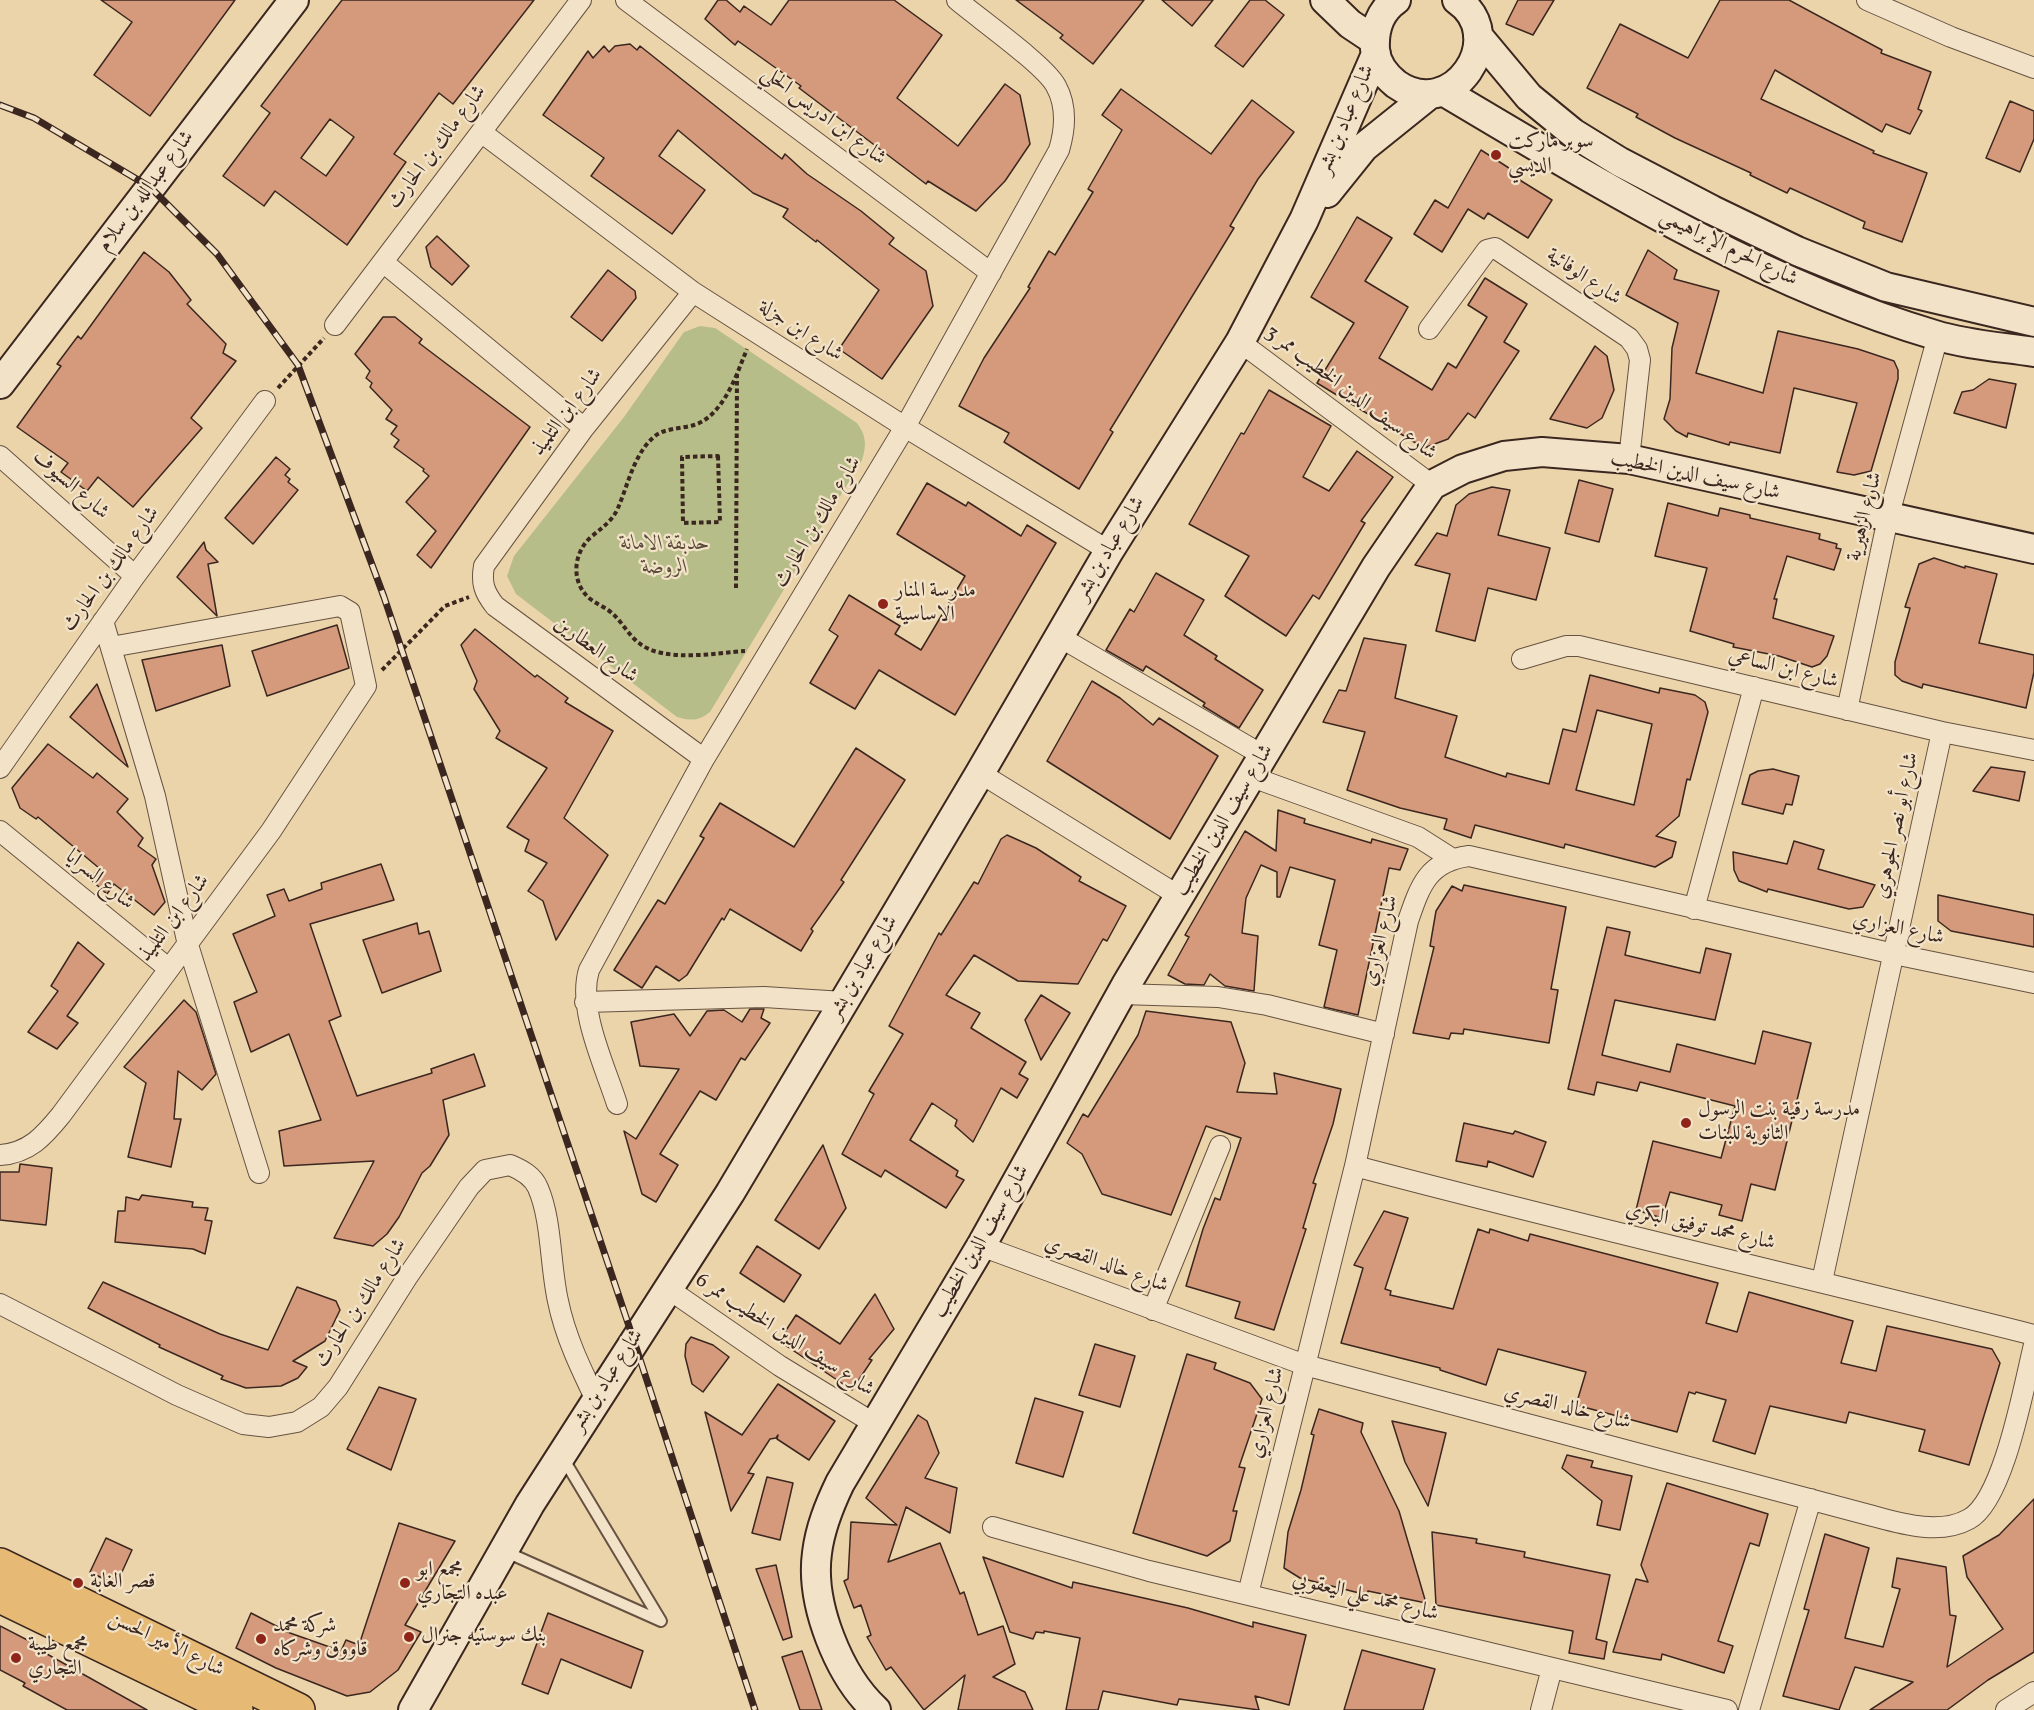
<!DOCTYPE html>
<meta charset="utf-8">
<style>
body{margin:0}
canvas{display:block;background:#ebd4aa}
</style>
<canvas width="2034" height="1710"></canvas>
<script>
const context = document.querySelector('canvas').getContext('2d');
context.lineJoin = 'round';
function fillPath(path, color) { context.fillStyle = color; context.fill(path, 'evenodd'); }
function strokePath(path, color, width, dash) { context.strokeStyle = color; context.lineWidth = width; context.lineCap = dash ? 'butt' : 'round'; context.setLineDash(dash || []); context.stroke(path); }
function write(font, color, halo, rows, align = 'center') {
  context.font = font + ' Vollkorn,Amiri,serif'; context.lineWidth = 4.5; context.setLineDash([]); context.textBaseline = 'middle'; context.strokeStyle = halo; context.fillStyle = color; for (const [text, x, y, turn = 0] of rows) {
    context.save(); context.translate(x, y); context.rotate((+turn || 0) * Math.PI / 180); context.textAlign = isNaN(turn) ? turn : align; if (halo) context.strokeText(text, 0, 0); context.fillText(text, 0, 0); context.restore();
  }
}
fillPath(new Path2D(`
 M700 326 715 328 857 423C866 435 867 445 862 460L710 712C699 721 691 721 677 717L516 594 507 576 514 556 624 417 684 332Z`), '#b7bd88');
const building = new Path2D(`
 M101 0H235L150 116 94 75 132 22Z
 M342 0H534L453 104 439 93 394 154 406 162 347 245 275 191 264 206 223 176 270 113 261 106ZM330 119 354 137 326 176 301 158Z
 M718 0H726L740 12 744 6 771 25 789 0H894L942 35 897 98 958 146 1005 84 1020 95 1030 144 1005 181 976 211 928 181 926 184 799 88 801 86 738 41 735 45 705 19Z
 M1016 0H1144L1093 64 1060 38 1063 35Z
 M1162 0H1213L1192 26Z
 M1250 0H1265L1284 15 1243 67 1215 46Z
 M1518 0H1554L1533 35 1506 24Z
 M1720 0H1789L1882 50 1881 53 1931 72 1918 109 1922 111 1910 134 1886 124 1882 132 1775 70 1761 99 1874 151 1873 153 1927 173 1902 242 1863 228 1865 222 1790 188 1787 193 1750 175 1751 173 1675 138 1636 117 1638 114 1587 88 1620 24 1688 58Z
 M630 44 637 50 640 46 782 159 785 154 807 174 861 211 894 238 889 244 926 271 933 306 882 379 839 349 879 290 817 240 816 242 783 217 788 209 753 193 678 130 659 156 705 190 672 234 591 176 604 158 543 115 588 51 593 58 604 46 609 52 615 46Z
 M1121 89 1211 154 1252 100 1294 132 1258 179 1230 226 1234 228 1212 264 1110 430 1113 432 1079 489 1004 442 1009 433 959 406 984 358 1030 288 1028 287 1049 251 1055 255 1093 192 1088 189 1122 130 1102 115Z
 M2010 101 2034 111V139L2020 172 1986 158Z
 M1481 150 1512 170 1510 174 1552 200 1528 238 1488 213 1484 219 1468 209 1442 252 1414 234 1435 200 1448 208Z
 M1357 217 1392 238 1365 281 1408 307 1379 358 1432 390 1448 363 1456 368 1487 317 1468 305 1485 278 1527 304 1504 342 1519 351 1475 418 1468 413 1448 439 1424 448 1317 383 1354 323 1311 297Z
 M437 236 469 266 452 285 431 267 426 247Z
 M1648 250 1677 270 1674 279 1719 291 1696 373 1763 393 1778 331 1858 349 1894 361 1898 370V379L1871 471 1854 475 1837 472 1857 403 1794 388 1780 453 1730 442 1729 445 1688 433 1687 437 1676 431 1664 419 1670 399 1672 348 1678 323 1626 295Z
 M144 252 169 272 191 300 187 304 226 344 223 353 236 361 191 418 202 428 133 507 98 477 87 491 61 472 68 463 17 427 61 366 57 364 78 336 81 339Z
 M608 270 635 291 636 298 602 341 571 317Z
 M383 317H395L422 339 419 343 530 427 431 568 417 555 436 531 406 502 429 476 423 471 424 469 394 447 399 440 391 434 397 426 386 419 392 410 370 387 372 383 366 378 370 371 355 354Z
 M1595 346 1607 356 1614 390 1602 418 1587 428 1550 419Z
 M1989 379 2016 384 2006 428 1954 413 1962 392 1973 390Z
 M1269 390 1331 426 1303 477 1329 491 1357 451 1393 477 1361 521 1365 523 1319 599 1313 595 1286 636 1225 596 1249 556 1189 524 1241 433 1244 434Z
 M276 457 290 469 285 475 290 479 288 482 298 490 253 544 225 518Z
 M1579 480 1613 489 1599 542 1565 533Z
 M927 483 966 506 968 502 1021 536 1027 525 1056 543 955 715 879 670 855 709 810 683 838 636 829 630 849 595 900 626 895 634 921 650 965 576 897 534Z
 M1492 487 1510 490 1498 535 1550 548 1536 600 1488 588 1475 641 1436 631 1450 574 1415 565 1437 533 1447 536 1456 505 1469 494Z
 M1668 503 1718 516 1720 508 1750 515V518L1820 534 1819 539 1837 544 1836 548 1841 549 1834 570 1787 556 1774 599H1777L1773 618 1834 636 1827 656 1820 664 1812 667 1779 656 1733 647 1734 644 1690 631 1707 568 1655 556Z
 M204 542 206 550 218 562 208 564 217 616 177 577Z
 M1934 558 1965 568V566L1997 574 1979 643 2034 655V672L2026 708 1923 684 1922 688 1902 681 1895 675V662L1910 608 1905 607 1919 564Z
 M1156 573 1204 600 1184 635 1217 656 1215 659 1263 690 1239 728 1203 706 1205 703 1146 666 1143 671 1106 650 1130 609 1134 612Z
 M337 625 349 668 267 696 252 651Z
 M475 629 535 677 537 675 568 698 565 702 613 731 564 818 608 855 556 940 543 901 528 891 547 863 525 851 529 840 507 827 547 768 496 738 500 731 474 689 477 681 461 645Z
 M1364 638 1406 645 1395 698 1457 716 1445 757 1506 777 1507 773 1549 784 1563 729 1576 732 1590 675 1659 693 1660 688 1695 695 1705 702 1708 712 1690 780 1687 779 1679 816 1656 836 1676 842 1672 857 1655 867 1565 844 1564 848 1475 825 1471 838 1444 829 1447 819 1400 808 1347 790 1365 732 1323 722 1339 690 1346 691ZM1597 710 1652 724 1634 805 1576 790Z
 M222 645 230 686 156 711 142 660Z
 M1092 681 1120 698 1153 725 1159 718 1218 756 1170 839 1047 761Z
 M97 684 128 767 70 717Z
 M48 744 93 778 97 773 128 799 117 812 143 838 138 846 156 859 152 865 165 902 154 915 114 884 107 894 90 879 99 868 38 817 36 819 20 808 12 788Z
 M856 748 905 780 841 880 844 882 811 929 813 931 801 951 730 909 724 920 722 918 687 975 679 981 656 966 642 988 614 970 658 900 665 904 704 838 700 836 720 803 794 847Z
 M1991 767 2025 772 2019 801 1973 791Z
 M1773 769 1799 776 1792 805 1786 804 1783 814 1742 804 1750 775 1758 771Z
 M1278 810 1305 819 1304 823 1371 843 1372 839 1408 849 1400 870 1389 868 1358 1015 1324 1007 1337 950 1319 945 1335 880 1290 867 1280 897H1277V872L1261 865 1246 898 1242 933 1258 936 1254 991 1225 986 1210 974 1204 985 1185 984 1168 975 1189 937 1185 935 1245 831 1276 851Z
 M1007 835 1036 848 1081 877 1079 881 1126 906 1107 941 1103 939 1078 984 1018 981 974 955 946 995 980 1013 971 1028 1026 1062 1019 1074 1028 1079 1017 1098 1001 1088 973 1142 955 1126 957 1120 932 1103 910 1140 958 1171 956 1176 964 1180 946 1208 885 1170 881 1177 842 1154 874 1094 869 1091 903 1034 889 1026 939 933 941 935 974 882 978 884 1001 839Z
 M1794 841 1824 850 1818 869 1875 885 1863 907 1849 909 1768 889 1767 892 1739 881 1734 870 1733 852 1787 864Z
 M381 864 394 900 310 924 341 1016 329 1021 357 1096 432 1073 431 1069 474 1054 485 1086 443 1100 449 1135 430 1166 422 1173 399 1217 387 1234 373 1246 334 1238 374 1161 284 1166 279 1131 321 1120 289 1034 251 1052 234 1002 257 992 233 934 275 916 267 895 284 889 289 901 322 889 321 883Z
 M1464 885 1566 907 1551 989 1558 990 1549 1043 1464 1029 1463 1034 1451 1033 1449 1039 1413 1033 1434 947 1430 946 1436 911 1452 886 1462 891Z
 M1938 895 2034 915V947L1951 931 1938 921Z
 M417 923 419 934 429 931 441 971 382 993 363 940Z
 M1607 927 1630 932 1625 955 1700 973 1706 948 1731 954 1715 1020 1615 1000 1602 1055 1670 1072 1677 1044 1755 1064 1763 1031 1811 1043 1775 1190 1751 1184 1742 1221 1719 1215 1722 1205 1670 1192 1662 1218 1636 1210 1653 1141 1721 1158 1735 1106 1640 1082 1637 1091 1597 1082 1594 1095 1568 1089Z
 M78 942 104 964 67 1016 78 1023 57 1049 28 1032 58 991 51 986Z
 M1041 995 1070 1013 1041 1060 1025 1020Z
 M184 1000 196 1012 216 1074 202 1090 178 1071 174 1119H181L171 1167 128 1157 146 1083 124 1067Z
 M750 1009H764L761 1018 770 1023 745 1060 741 1058 716 1100 700 1091 660 1154 678 1165 656 1202 642 1194 624 1131 636 1139 679 1069 640 1066 631 1022 674 1014 690 1036 707 1011 724 1010 742 1022Z
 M1146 1011 1231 1022 1245 1063 1237 1092 1277 1094 1274 1073 1341 1089 1333 1124 1313 1183 1316 1184 1303 1228 1306 1229 1274 1330 1235 1318 1240 1302 1186 1286 1203 1229 1215 1198 1220 1200 1241 1138 1206 1126 1171 1215 1102 1194 1082 1154 1067 1143 1083 1114 1088 1117 1138 1035Z
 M1464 1123 1513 1134 1515 1131 1546 1142 1533 1177 1488 1161 1487 1167 1456 1161Z
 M823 1145 846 1208 819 1249 775 1220Z
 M20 1164 52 1168 46 1225 0 1220V1172H19Z
 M142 1195 193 1202 192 1207 208 1208 205 1220 212 1221 205 1254 193 1249 115 1242 118 1211H125L126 1197 139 1200Z
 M1384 1211 1408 1218 1385 1289 1391 1291 1390 1295 1453 1309 1478 1229 1489 1233 1490 1229 1528 1241 1530 1234 1718 1283 1706 1323 1737 1332 1749 1292 1853 1321 1841 1363 1876 1371 1887 1326 1992 1349 2000 1363 1969 1465 1919 1451 1925 1430 1849 1412 1846 1423 1770 1406 1755 1454 1713 1441 1726 1400 1696 1392 1695 1394 1689 1392 1677 1432 1576 1405 1586 1372 1498 1349 1486 1385 1440 1370V1368L1341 1343 1363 1268 1354 1265Z
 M757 1246 801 1275 784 1302 740 1273Z
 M103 1282 220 1334 268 1350 297 1287 336 1301 340 1310 325 1341 293 1361 307 1367 298 1378 281 1386 246 1388 221 1379 223 1376 159 1347 160 1345 88 1308Z
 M875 1294 894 1329 869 1359 872 1360 852 1390 779 1341 796 1315 840 1344Z
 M691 1337 713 1345 729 1357 703 1392 692 1384 685 1356 686 1344Z
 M1095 1344 1135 1356 1120 1407 1079 1395Z
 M1187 1354 1216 1363 1214 1369 1250 1383 1262 1399 1239 1467 1245 1468 1233 1511H1237L1230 1541 1207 1556 1133 1533Z
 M778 1384 835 1421 809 1460 777 1439 778 1435 776 1438 770 1439 748 1473 754 1474 731 1511 705 1412 742 1435Z
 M379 1387 416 1399 391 1470 347 1449Z
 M1035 1398 1083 1412 1063 1477 1016 1463Z
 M1319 1409 1363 1423 1361 1432 1399 1511 1426 1603 1368 1591 1367 1595 1300 1578 1284 1568 1288 1532 1301 1490 1314 1435 1311 1434Z
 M918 1415 927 1421 939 1453 925 1478 957 1488 950 1533 906 1507 888 1562 940 1543 960 1594 964 1592 978 1635 1003 1626 1015 1664 993 1677 1025 1692 1033 1710H958L965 1675 924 1710 891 1667 886 1670 867 1637 871 1635 861 1605 854 1608 844 1581 848 1579 851 1522 897 1525 866 1498Z
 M1392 1421 1446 1433 1428 1506 1405 1462Z
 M1567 1455 1593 1461 1591 1467 1632 1476 1620 1530 1597 1525 1602 1501 1562 1468Z
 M767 1477 793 1483 780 1540 752 1533Z
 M1667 1483 1768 1514 1759 1546 1750 1543 1718 1641 1733 1646 1724 1673 1662 1654 1661 1660 1613 1652 1636 1579 1648 1582 1641 1565Z
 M2034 1499V1652L1988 1680 1947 1710H1870L1913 1682 1855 1667 1839 1710 1783 1696 1809 1610 1804 1609 1825 1534 1869 1548 1845 1638 1883 1647 1900 1589 1892 1587 1897 1558 1946 1567 1950 1615 1956 1616 1947 1667 2003 1629 1967 1577 1963 1556 1999 1535Z
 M399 1523 455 1541 405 1625 421 1632 398 1670 370 1692 347 1696 276 1668 236 1648 251 1613 290 1633 341 1651 346 1640 359 1645Z
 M1432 1532 1477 1539 1476 1543 1525 1552 1524 1557 1610 1575 1596 1639 1607 1642 1604 1659 1569 1653 1573 1631 1436 1605Z
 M106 1538 132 1550 116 1585 90 1572Z
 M983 1557 1072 1588 1073 1582 1188 1608 1253 1627V1622L1306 1635 1289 1705 1255 1696 1259 1710 1179 1699 1177 1705 1103 1691 1098 1710H1066L1080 1638 1044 1631V1633L1036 1632 1033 1639 1010 1632Z
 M776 1565 792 1637 783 1640 756 1569Z
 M548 1613 643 1651 631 1688 561 1659 548 1694 522 1684Z
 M0 1626 39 1646 38 1649 147 1710H67L23 1686 25 1683 0 1670Z
 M1362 1650 1435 1669 1423 1710H1344Z
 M802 1651 822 1710H800L782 1657Z`);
fillPath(building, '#d59a7c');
strokePath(building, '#3b271f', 1.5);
const lane = new Path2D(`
 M504 1551 661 1621 563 1458`);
const street = new Path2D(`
 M626 0 991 273
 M1867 0 1951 37 2034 68
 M481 132 693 292 905 427 1109 551
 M383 262 584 428
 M693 292 584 428 484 566C481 583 484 592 495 606L704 759
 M335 325 581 0
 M1429 329 1487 250 1495 248 1629 338 1637 349 1640 360 1629 459
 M1240 342 1432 485
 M0 456 135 576
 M103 621 155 796 188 945 259 1173
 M1058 636 1264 756
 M1522 659 1566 646H1579L1942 732 2034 750
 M1847 710 1888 518 1938 336
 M0 768 135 576 265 401
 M980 773 1179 896
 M1252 777 1418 837 1451 858
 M0 831 168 968
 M1694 909 1754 687
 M1121 994 1218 997 1267 1005 1384 1034
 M585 1002 764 997 844 1002
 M617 1104C605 1066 577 1009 589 970L704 759 905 427 1059 150C1065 130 1067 106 1056 86 1045 65 978 18 957 0
 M0 1155C29 1153 44 1136 61 1115L271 831 366 686 350 612 340 606 111 647
 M1355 1166C1581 1226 1808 1278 2034 1335
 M981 1246 1305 1365 1869 1515C1899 1523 1939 1536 1969 1519 2004 1500 2024 1385 2034 1345
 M1822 1281 1942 732
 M667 1288 780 1366 875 1424
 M0 1304 177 1395 243 1424 269 1427 297 1422 321 1407 338 1387 408 1276 469 1187 485 1170 510 1165C522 1170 533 1176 538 1188 552 1220 550 1266 558 1301 565 1336 581 1369 596 1400
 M1153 1310 1220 1146
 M993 1527 1149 1571 1727 1710
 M1248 1594 1355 1166 1408 921C1420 886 1428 861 1469 856L1894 954 2034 983
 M1541 1710 1552 1668
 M1749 1710 1811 1499
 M2006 1710 2034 1692`);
const secondary = new Path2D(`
 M1325 0 1350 24 1374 40
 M1396 0C1380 11 1374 30 1375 49 1376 63 1385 75 1396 84 1452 124 1511 37 1457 0
 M1478 36 1529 97 1573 133 1620 162 1712 210 1797 251 1886 287 2034 322
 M1443 91C1600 184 1759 283 1935 335 1967 345 2002 347 2034 352
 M1327 193 1364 147 1430 94
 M0 384 294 0
 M413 1710 530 1504 730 1193 980 773 1109 551 1240 342 1304 220 1376 54
 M876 1710C839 1676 810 1604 817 1553 820 1528 829 1506 840 1483L981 1246 1126 985 1376 567 1432 485 1463 469 1504 456 1542 452 1629 459 2034 549`);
const highway = new Path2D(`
 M0 1565 298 1710
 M0 1596 236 1710`);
strokePath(lane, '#675242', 14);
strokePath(street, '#675242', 22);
strokePath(secondary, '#3b271f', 32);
strokePath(highway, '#3b271f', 36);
strokePath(new Path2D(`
 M737 374C729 393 715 419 694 425 681 429 665 428 655 436 634 453 628 485 618 508 612 522 601 528 590 538 573 554 571 582 589 598 595 603 602 606 608 610 621 619 627 634 639 643 663 663 716 653 745 651
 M278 388 324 338
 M718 456 720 522 683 523 682 457Z
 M736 588 737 374 747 349
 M382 670 445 606 469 597`), '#3b271f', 4, [4.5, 3]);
strokePath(lane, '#f2e3c8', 10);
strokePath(street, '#f2e3c8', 20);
strokePath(secondary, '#f2e3c8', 28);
strokePath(highway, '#e6ba75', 33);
const rail = new Path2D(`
 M0 105 34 118 150 187 217 254 298 365 384 597 634 1341 755 1710`);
strokePath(rail, '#3b271f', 7);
strokePath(rail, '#f2e3c8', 4.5, [14]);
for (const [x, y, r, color] of [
 [1496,155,6,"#8f2418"],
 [883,604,6,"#8f2418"],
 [1686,1123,6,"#8f2418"],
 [78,1583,6,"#8f2418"],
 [405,1583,6,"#8f2418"],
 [409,1637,6,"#8f2418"],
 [261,1639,6,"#8f2418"],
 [16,1658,6,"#8f2418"]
]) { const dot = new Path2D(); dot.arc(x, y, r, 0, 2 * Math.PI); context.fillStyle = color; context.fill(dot); strokePath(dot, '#f2e3c8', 2); }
write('21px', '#3b271f', '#f2e3c8', [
 ["شارع ابن ادريس الحلي",823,117,37],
 ["شارع عباد بن بشر",1347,120,-67],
 ["شارع مالك بن الحارث",438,148,-53],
 ["شارع عبدالله بن سلام",147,192,-53],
 ["شارع الحرم الإبراهيمي",1728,249,26],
 ["شارع الوفائية",1583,278,34],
 ["شارع ابن جزلة",800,332,33],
 ["شارع سيف الدين الخطيب ممر 3",1350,394,37],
 ["شارع ابن التلميذ",568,413,-53],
 ["شارع سيف الدين الخطيب",1695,477,12],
 ["شارع السيوف",70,486,41],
 ["شارع الزهيرية",1866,517,-76],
 ["شارع مالك بن الحارث",819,523,-59],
 ["شارع عباد بن بشر",1111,549,-59],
 ["شارع مالك بن الحارث",112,570,-54],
 ["شارع العطارين",595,651,36],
 ["شارع ابن الساعي",1783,670,14],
 ["شارع سيف الدين الخطيب",1225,821,-59],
 ["شارع أبو نصر الجوهري",1898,826,-78],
 ["شارع السرايا",99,881,39],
 ["شارع ابن التلميذ",175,919,-53],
 ["شارع العزاري",1898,930,12],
 ["شارع العزاري",1382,941,-76],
 ["شارع عباد بن بشر",864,968,-59],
 ["شارع محمد توفيق البكري",1700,1228,13],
 ["شارع سيف الدين الخطيب",982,1242,-60],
 ["شارع خالد القصري",1106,1266,20],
 ["شارع مالك بن الحارث",362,1304,-57],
 ["شارع سيف الدين الخطيب ممر 6",784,1336,33],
 ["شارع عباد بن بشر",608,1381,-57],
 ["شارع خالد القصري",1567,1409,14],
 ["شارع العزاري",1268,1413,-76],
 ["شارع محمد علي اليعقوبي",1365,1598,14],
 ["شارع الأمير الحسن",166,1645,26]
]);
write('21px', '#3b271f', '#f2e3c8', [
 ["سوبر ماركت",1508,143],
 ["الديسي",1508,167],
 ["مدرسة المنار",895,592],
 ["الاساسية",895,616],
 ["مدرسة رقية بنت الرسول",1698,1111],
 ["الثانوية للبنات",1698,1135],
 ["مجمع ابو",417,1571],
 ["عبده التجاري",417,1595],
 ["قصر الغابة",90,1583],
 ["شركة محمد",273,1627],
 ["قاووق وشركاه",273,1651],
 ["بنك سوستيه جنرال",421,1637],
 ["مجمع طيبة",28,1646],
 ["التجاري",28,1670]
], 'left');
write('italic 21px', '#5a4c39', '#f2e3c8', [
 ["حدبقة الامانة",665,545],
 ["الروضة",665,569]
]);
</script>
